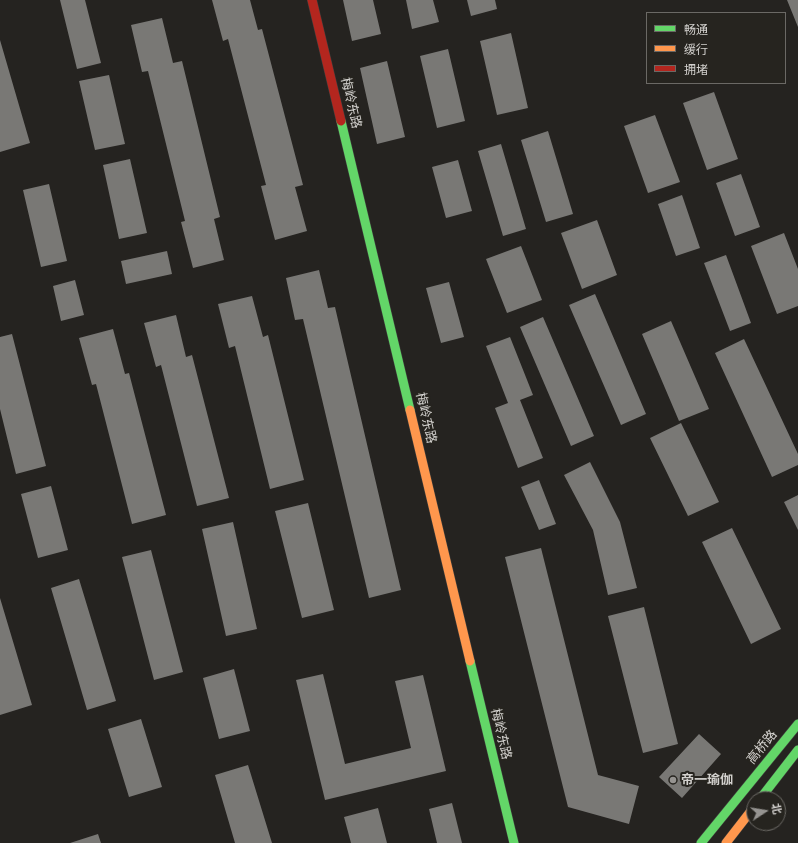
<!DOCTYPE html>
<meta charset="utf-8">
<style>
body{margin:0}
#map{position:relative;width:798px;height:843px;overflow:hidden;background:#252320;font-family:"Public Sans","Noto Sans SC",sans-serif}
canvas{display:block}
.legend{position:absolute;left:646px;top:12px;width:140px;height:72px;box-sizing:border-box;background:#26241f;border:1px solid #6b6965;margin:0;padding:5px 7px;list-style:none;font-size:12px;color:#d3d1ce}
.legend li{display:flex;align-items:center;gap:8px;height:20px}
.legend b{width:20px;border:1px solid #6b6965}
.north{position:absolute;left:746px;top:791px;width:40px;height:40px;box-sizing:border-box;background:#26241f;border:1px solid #6b6965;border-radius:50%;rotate:78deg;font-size:11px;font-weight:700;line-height:16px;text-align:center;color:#d3d1ce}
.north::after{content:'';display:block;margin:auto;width:14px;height:18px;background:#969491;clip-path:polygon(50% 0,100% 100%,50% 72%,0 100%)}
</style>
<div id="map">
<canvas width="798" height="843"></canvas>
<ul class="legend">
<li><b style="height:5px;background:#63d668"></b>畅通</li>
<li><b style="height:5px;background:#ff974d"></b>缓行</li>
<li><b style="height:5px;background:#b3261e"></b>拥堵</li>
</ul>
<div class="north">北</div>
</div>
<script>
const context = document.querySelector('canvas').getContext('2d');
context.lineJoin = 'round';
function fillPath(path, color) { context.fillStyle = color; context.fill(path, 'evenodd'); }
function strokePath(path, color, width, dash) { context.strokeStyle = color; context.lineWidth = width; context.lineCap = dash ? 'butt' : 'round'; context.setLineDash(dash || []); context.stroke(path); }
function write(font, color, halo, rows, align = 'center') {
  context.font = font + ' "Public Sans","Noto Sans SC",sans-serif'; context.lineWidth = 4; context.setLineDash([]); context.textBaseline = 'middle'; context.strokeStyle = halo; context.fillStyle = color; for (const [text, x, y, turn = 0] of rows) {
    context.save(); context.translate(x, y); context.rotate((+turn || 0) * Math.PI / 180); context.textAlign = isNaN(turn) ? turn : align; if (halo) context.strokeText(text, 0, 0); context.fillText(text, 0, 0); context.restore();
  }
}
fillPath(new Path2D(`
 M60 0H85L101 63 77 69Z
 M212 0H250L258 30 262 29 303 185 295 187 307 231 275 240 261 186 266 185 228 39 223 41Z
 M343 0H373L381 34 352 41Z
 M406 0H433L439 22 412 29Z
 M467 0H495L497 9 471 16Z
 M787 0H798V27Z
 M162 18 173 63 182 61 220 217 214 219 224 260 193 268 181 222 185 221 148 71 142 72 131 25Z
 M511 33 528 108 497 115 480 41Z
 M0 40 30 143 0 152Z
 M448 49 465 121 437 128 420 56Z
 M387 61 405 137 377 144 360 68Z
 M109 75 125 144 95 150 79 81Z
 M714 92 738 159 707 170 683 103Z
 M655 115 680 182 648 193 624 126Z
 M548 131 573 214 546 222 521 140Z
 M501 144 526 229 503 236 478 151Z
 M130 159 147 233 119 239 103 165Z
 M458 160 472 211 446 218 432 167Z
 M741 174 760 227 735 236 716 183Z
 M49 184 67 261 41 267 23 190Z
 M682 195 700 248 676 256 658 204Z
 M597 220 617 275 582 289 561 233Z
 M784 233 798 269V306L777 314 751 246Z
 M521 246 542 300 507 313 486 259Z
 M167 251 172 274 126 284 121 261Z
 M726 255 751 323 730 331 704 263Z
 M319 270 328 308 335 307 401 590 369 598 303 319 295 320 286 278Z
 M75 280 84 315 61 321 53 286Z
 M449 282 464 337 441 343 426 288Z
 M595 294 646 414 621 425 569 305Z
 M252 296 263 337 268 335 304 480 270 489 235 346 229 348 218 304Z
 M176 315 186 357 192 355 229 498 197 506 161 365 156 367 144 323Z
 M543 317 594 436 571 446 520 327Z
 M671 321 709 409 679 421 642 334Z
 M113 329 125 374 129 373 166 515 132 524 96 384 92 385 79 338Z
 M12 334 46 466 16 474 0 409V337Z
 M510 337 533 395 520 400 543 458 518 468 495 408 508 403 486 346Z
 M744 339 798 454V465L772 477 715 353Z
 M681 423 719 502 688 516 650 438Z
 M590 462 620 522 637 588 608 595 593 530 564 475Z
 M539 480 556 524 539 530 521 487Z
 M51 486 68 550 38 558 21 494Z
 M798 495V530L784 502Z
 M308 503 334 610 302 618 275 511Z
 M233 522 257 629 226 636 202 529Z
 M732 528 781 629 751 644 702 542Z
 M541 548 598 775 639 786 629 824 568 807 505 557Z
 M151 550 183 672 154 680 122 557Z
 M79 579 116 701 87 710 51 588Z
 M0 598 32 705 0 715Z
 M644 607 678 744 643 753 608 616Z
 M234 669 250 731 219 739 203 678Z
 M323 674 345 764 411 748 395 681 423 675 446 771 325 800 296 680Z
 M141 719 162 787 129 797 108 729Z
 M699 734 721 754 682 798 659 777Z
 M248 765 272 843H235L215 775Z
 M452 803 462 843H437L429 809Z
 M378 808 387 843H351L344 817Z
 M98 834 101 843H70Z`), '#797875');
const fast = new Path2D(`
 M341 121 410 410
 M470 661 514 843
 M760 799 798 750
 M701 843 798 724`);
const slow = new Path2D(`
 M410 410 470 661
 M726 843 754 807`);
const jam = new Path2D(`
 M312 0 341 121`);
strokePath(fast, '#403f3d', 10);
strokePath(slow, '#403f3d', 10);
strokePath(jam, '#403f3d', 10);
strokePath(fast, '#63d668', 9);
strokePath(slow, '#ff974d', 9);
strokePath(jam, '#b3261e', 9);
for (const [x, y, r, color] of [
 [673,780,4,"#969491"]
]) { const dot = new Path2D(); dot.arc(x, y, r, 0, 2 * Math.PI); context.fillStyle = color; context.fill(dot); strokePath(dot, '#26241f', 1.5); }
write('13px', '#d3d1ce', '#26241f', [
 ["梅岭东路",351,103,77],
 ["梅岭东路",426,418,77],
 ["梅岭东路",501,734,77],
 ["高桥路",762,747,-51]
]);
write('bold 13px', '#d3d1ce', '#26241f', [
 ["帝一瑜伽",681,780]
], 'left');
</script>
